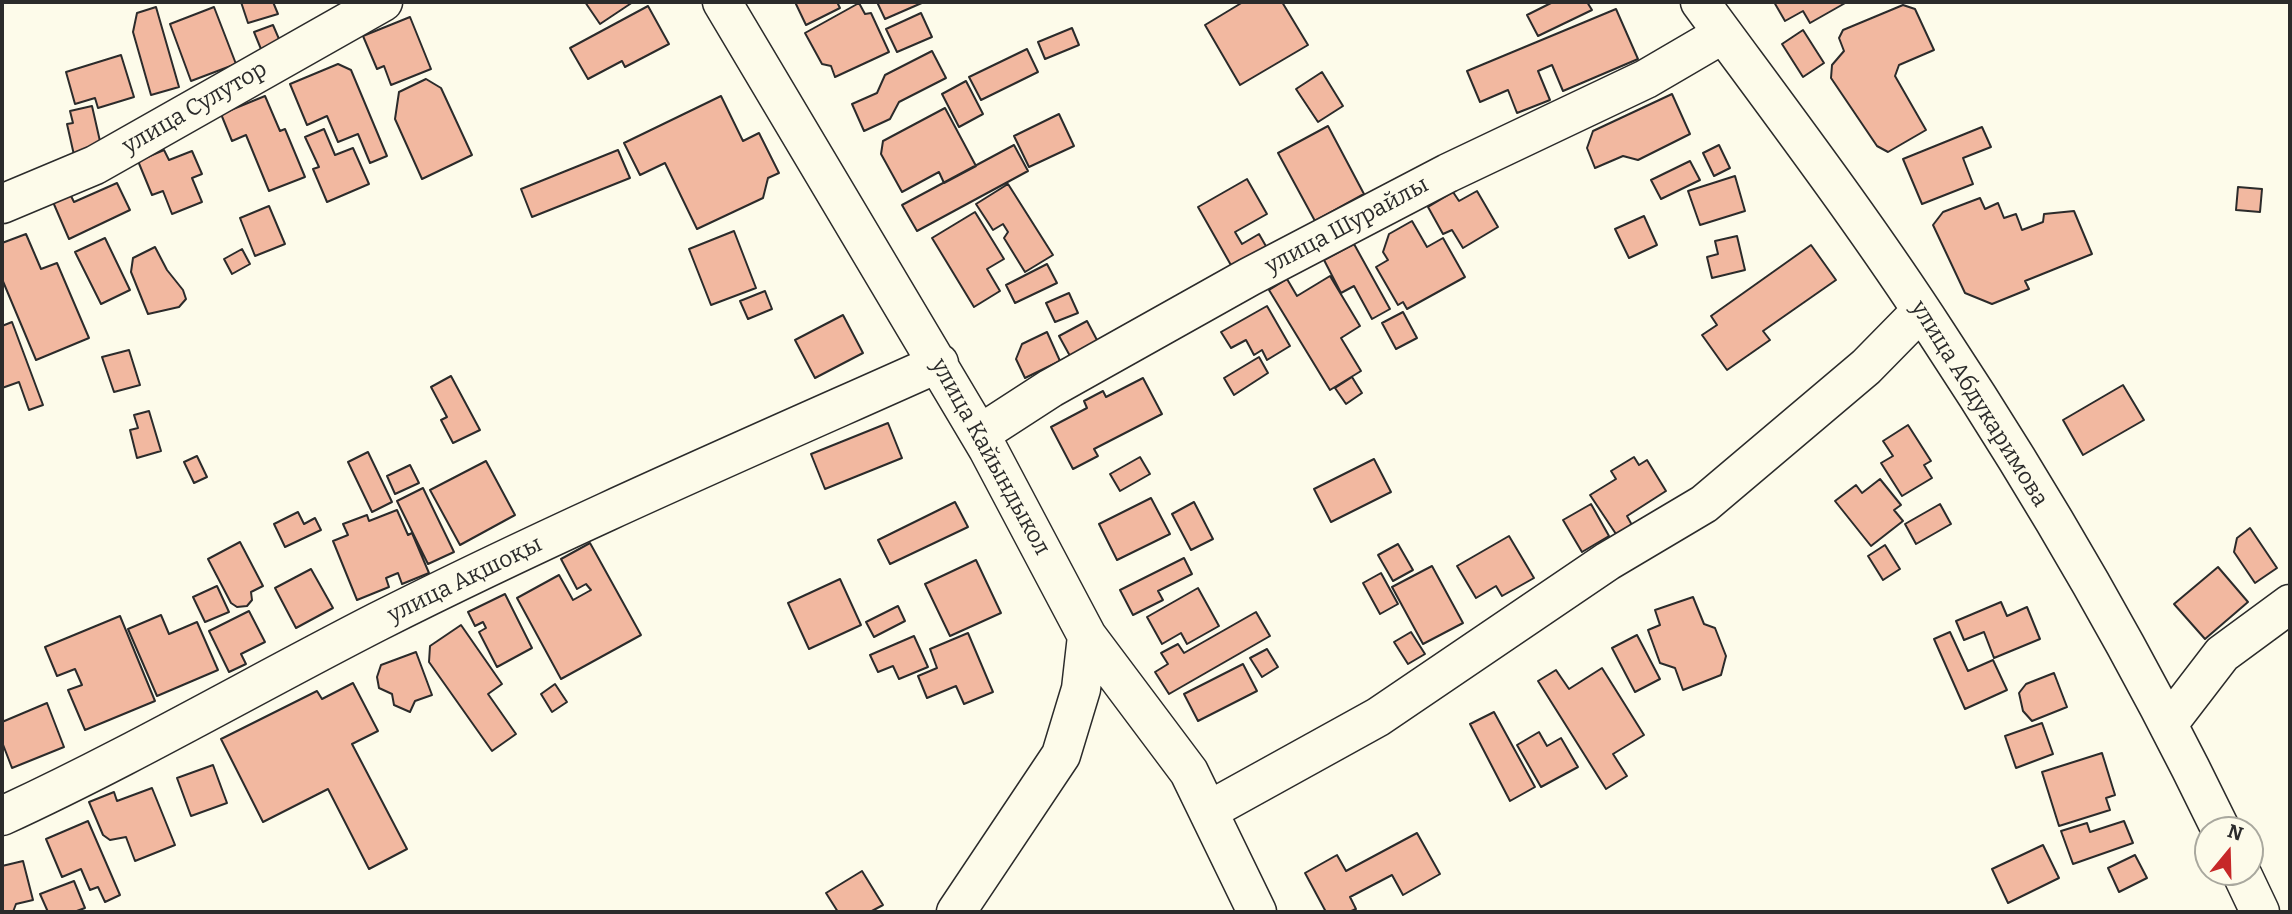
<!DOCTYPE html>
<meta charset="utf-8">
<style>
body{margin:0}
#map{position:relative;width:2292px;height:914px;overflow:hidden;background:#fdfbea;font-family:Bitter,serif}
canvas{display:block}
.frame{position:absolute;inset:0;border:4px solid #2b2b2b;pointer-events:none}
.north{position:absolute;left:2194px;top:816px;width:70px;height:70px;box-sizing:border-box;background:#fdfbea;border:2px solid #a9a89e;border-radius:50%;rotate:19deg;font-size:19px;font-weight:700;line-height:28px;text-align:center;color:#2b2b2b}
.north::after{content:'';display:block;margin:auto;width:24px;height:32px;background:#c62828;clip-path:polygon(50% 0,100% 100%,50% 72%,0 100%)}
</style>
<div id="map">
<canvas width="2292" height="914"></canvas>
<div class="frame"></div>
<div class="north">N</div>
</div>
<script>
const context = document.querySelector('canvas').getContext('2d');
context.lineJoin = 'round';
function fillPath(path, color) { context.fillStyle = color; context.fill(path, 'evenodd'); }
function strokePath(path, color, width, dash) { context.strokeStyle = color; context.lineWidth = width; context.lineCap = dash ? 'butt' : 'round'; context.setLineDash(dash || []); context.stroke(path); }
function write(font, color, halo, rows, align = 'center') {
  context.font = font + ' Bitter,serif'; context.lineWidth = 5; context.setLineDash([]); context.textBaseline = 'middle'; context.strokeStyle = halo; context.fillStyle = color; for (const [text, x, y, turn = 0] of rows) {
    context.save(); context.translate(x, y); context.rotate((+turn || 0) * Math.PI / 180); context.textAlign = isNaN(turn) ? turn : align; if (halo) context.strokeText(text, 0, 0); context.fillText(text, 0, 0); context.restore();
  }
}
const building = new Path2D(`
 M241 2H273L278 14 248 23Z
 M585 2H633L600 24Z
 M795 2H837L840 8 806 25Z
 M877 2H924L885 19Z
 M1243 2H1282L1308 45 1240 85 1205 25Z
 M1553 2H1587L1592 10 1538 36 1527 15Z
 M1774 2H1847L1810 23 1803 11 1785 21Z
 M859 3 865 14 871 13 889 52 835 77 831 66 822 64 805 33Z
 M1903 5 1915 9 1934 50 1899 65 1895 76 1926 130 1888 152 1877 146 1831 78 1832 65 1844 51 1839 38 1843 30Z
 M648 6 669 44 625 67 622 61 588 79 570 48Z
 M156 7 179 87 151 95 133 32 137 13Z
 M214 7 236 64 191 81 170 24Z
 M1616 9 1638 59 1563 91 1552 65 1538 71 1550 100 1517 113 1508 90 1480 102 1467 71Z
 M921 13 932 37 897 52 886 29Z
 M410 17 431 69 391 85 384 66 377 69 363 36Z
 M273 25 282 46 263 54 254 32Z
 M1072 28 1079 45 1045 59 1038 42Z
 M1803 30 1824 63 1803 77 1782 44Z
 M1027 49 1038 72 981 100 969 77Z
 M932 51 946 78 899 102 890 119 864 131 852 104 877 93 885 75Z
 M121 55 134 97 98 108 95 98 75 104 66 72Z
 M338 64 351 70 387 156 370 163 358 134 338 142 327 116 307 125 290 84Z
 M1322 72 1343 106 1318 122 1296 89Z
 M426 79 441 88 472 155 422 179 395 119 399 92Z
 M966 81 983 114 959 127 942 94Z
 M1672 94 1690 134 1638 160 1623 156 1595 168 1587 148 1593 131Z
 M265 96 280 131 285 129 305 177 269 191 246 135 232 141 221 114Z
 M721 96 743 141 759 133 779 173 768 178 763 198 697 229 665 163 640 175 624 143Z
 M92 106 102 150 74 155 67 124 73 123 70 111Z
 M945 108 976 166 944 183 939 172 902 192 881 154 883 141Z
 M1059 114 1074 146 1029 167 1014 136Z
 M1328 126 1364 194 1315 221 1278 153Z
 M1982 127 1991 147 1963 158 1973 184 1922 204 1903 159Z
 M324 129 335 155 353 148 369 184 327 202 313 169 319 167 305 137Z
 M1014 145 1028 171 917 231 902 205Z
 M1719 145 1730 168 1714 176 1703 153Z
 M164 150 169 160 192 151 202 174 192 178 202 202 172 214 163 191 152 195 138 161Z
 M618 150 630 178 532 217 521 189Z
 M1690 161 1700 180 1661 199 1651 180Z
 M1735 176 1745 211 1700 225 1688 191Z
 M1247 179 1267 214 1235 232 1242 244 1259 234 1271 255 1236 274 1198 207Z
 M117 183 130 210 69 239 53 202 70 194 74 202Z
 M1008 184 1053 255 1025 272 1004 238 1008 232 1003 224 993 230 976 204Z
 M2238 187 2262 189 2260 212 2236 210Z
 M1477 191 1498 227 1463 248 1452 230 1443 234 1428 207 1453 192 1459 201Z
 M1980 198 1985 209 1998 203 2004 218 2016 214 2022 230 2043 222 2044 214 2074 211 2092 254 2025 281 2029 289 1992 304 1965 293 1933 225 1943 212Z
 M269 206 285 244 255 256 240 218Z
 M975 212 1004 259 987 269 1000 291 974 307 932 238Z
 M1644 216 1657 245 1629 258 1615 229Z
 M1412 221 1427 247 1443 238 1465 277 1407 309 1403 302 1398 305 1376 267 1388 260 1383 252 1389 234Z
 M734 231 756 288 711 305 689 249Z
 M26 234 41 269 57 263 89 338 36 360 2 279V243Z
 M1737 236 1745 270 1712 278 1707 257 1718 254 1715 241Z
 M105 238 130 290 101 304 75 252Z
 M1354 244 1390 309 1372 319 1354 286 1341 293 1324 260Z
 M1811 245 1836 280 1763 331 1770 340 1727 370 1702 335 1717 325 1711 316Z
 M155 247 167 270 183 290 186 299 179 307 148 314 131 272 133 258Z
 M242 249 250 264 232 274 224 259Z
 M1047 264 1057 283 1015 303 1006 285Z
 M1330 276 1360 326 1341 338 1361 371 1330 390 1269 290 1287 279 1297 296Z
 M765 291 772 309 748 319 740 301Z
 M1069 293 1078 313 1055 322 1046 303Z
 M1267 306 1290 346 1267 360 1262 350 1254 355 1246 340 1231 348 1221 332Z
 M1403 312 1417 338 1396 349 1382 323Z
 M843 315 863 353 815 378 795 340Z
 M1087 321 1098 342 1070 356 1059 336Z
 M12 322 43 405 29 410 19 382 2 388V326Z
 M1047 332 1060 361 1025 378 1016 359 1022 344Z
 M129 350 140 385 114 392 102 357Z
 M1259 357 1268 373 1234 395 1224 378Z
 M451 376 480 430 453 443 441 420 447 417 431 387Z
 M1352 377 1362 393 1346 404 1335 388Z
 M1143 378 1162 414 1094 449 1098 456 1073 469 1051 427 1087 408 1084 401 1103 391 1106 397Z
 M2123 385 2144 420 2083 455 2063 420Z
 M149 411 161 451 137 458 130 430 138 428 134 415Z
 M888 423 902 458 825 489 811 454Z
 M1908 425 1931 461 1924 465 1932 478 1902 496 1881 463 1893 456 1883 441Z
 M368 452 392 502 372 512 348 462Z
 M197 456 207 477 194 483 184 462Z
 M1140 457 1150 474 1120 491 1110 474Z
 M1634 457 1639 465 1647 460 1666 491 1627 516 1633 527 1618 537 1590 495 1616 479 1611 471Z
 M1374 459 1391 492 1331 522 1314 489Z
 M486 461 515 515 460 545 430 490Z
 M410 465 419 483 395 494 387 476Z
 M1880 479 1901 505 1894 510 1903 521 1871 546 1835 501 1856 485 1862 493Z
 M423 488 454 552 428 564 397 501Z
 M1151 498 1170 534 1117 560 1099 524Z
 M955 502 968 527 890 564 878 540Z
 M1194 502 1213 539 1191 550 1172 514Z
 M1591 504 1609 536 1582 552 1563 520Z
 M1940 504 1951 524 1916 544 1905 524Z
 M397 510 408 535 412 533 429 573 402 584 398 573 386 578 389 587 357 600 333 541 348 535 343 524 367 515 369 521Z
 M298 512 304 524 315 518 321 530 285 547 274 524Z
 M2250 528 2277 568 2255 583 2234 552 2237 538Z
 M1509 536 1534 578 1502 596 1496 586 1476 598 1457 566Z
 M240 542 263 586 251 592 252 600 247 606 237 607 231 603 208 559Z
 M590 543 641 635 561 679 517 598 559 575 573 600 591 590 586 584 577 589 561 559Z
 M1398 544 1413 570 1393 581 1378 555Z
 M1885 545 1900 569 1883 580 1868 556Z
 M1184 558 1192 574 1158 591 1163 600 1133 615 1120 590Z
 M976 560 1001 613 950 636 925 584Z
 M1432 566 1463 623 1423 644 1392 587Z
 M2218 567 2248 602 2205 639 2174 604Z
 M311 569 333 608 296 628 275 588Z
 M1381 573 1398 604 1380 614 1363 583Z
 M840 579 861 625 809 649 788 603Z
 M217 586 229 612 205 622 193 597Z
 M1198 588 1219 626 1187 644 1181 633 1162 644 1147 617Z
 M505 594 532 648 497 667 479 632 486 628 483 622 475 626 468 612Z
 M1693 597 1704 624 1715 628 1726 656 1721 675 1683 690 1675 668 1660 663 1648 630 1660 625 1655 610Z
 M2001 602 2007 616 2027 607 2040 639 1994 658 1984 632 1964 640 1956 621Z
 M898 606 905 621 874 637 866 622Z
 M249 611 265 642 241 654 246 664 229 672 209 631Z
 M1256 612 1270 636 1169 694 1155 672 1168 664 1161 653 1178 644 1184 653Z
 M161 615 169 634 197 622 218 670 157 696 128 629Z
 M120 616 155 701 85 730 68 690 82 685 75 669 57 676 45 647Z
 M461 625 502 684 488 694 516 734 492 751 429 662 430 646Z
 M1411 632 1425 654 1408 664 1394 642Z
 M1950 632 1968 671 1993 660 2007 690 1965 709 1934 639Z
 M968 633 993 692 964 704 956 686 927 698 918 676 937 668 930 649Z
 M1637 635 1660 679 1635 692 1612 648Z
 M914 636 928 667 899 679 893 666 878 672 870 655Z
 M1267 649 1278 667 1262 677 1250 658Z
 M416 652 432 695 415 701 410 712 394 705 392 694 379 688 377 677 381 665Z
 M1243 664 1257 691 1198 721 1184 694Z
 M1602 668 1644 735 1613 754 1627 776 1606 789 1538 681 1556 670 1569 689Z
 M2054 673 2067 707 2032 721 2023 711 2019 693 2026 684Z
 M353 683 378 731 352 744 407 849 369 869 328 789 263 822 221 739 317 691 322 699Z
 M555 684 567 702 552 712 541 694Z
 M47 703 64 747 12 768 2 742V722Z
 M1494 712 1535 787 1510 801 1470 724Z
 M2042 723 2053 754 2016 768 2005 736Z
 M1539 732 1547 746 1561 738 1578 767 1541 787 1517 745Z
 M2102 753 2115 795 2106 798 2110 810 2059 826 2042 772Z
 M213 765 227 803 191 816 177 778Z
 M152 788 175 845 135 861 126 837 110 840 103 835 89 802 114 792 117 801Z
 M88 821 120 895 105 902 98 887 90 890 81 869 62 877 46 839Z
 M2124 821 2133 843 2073 864 2061 831 2087 823 2090 832Z
 M1417 833 1440 874 1403 895 1392 875 1350 897 1356 909 1349 912H1326L1305 873 1337 855 1346 871Z
 M2043 845 2059 878 2008 903 1992 869Z
 M2135 855 2147 878 2119 892 2108 868Z
 M23 861 33 900 16 904 13 912H2V866Z
 M862 871 883 905 870 912H838L826 893Z
 M74 881 85 908 74 912H48L40 894Z`);
fillPath(building, '#f2b8a0');
strokePath(building, '#2b2b2b', 2);
const minor = new Path2D(`
 M722 2 988 449 1087 636 1189 772 1257 912
 M1700 2C1780 111 1863 220 1937 334 2042 493 2138 658 2221 830
 M2 204 95 165 383 2
 M980 434 1051 388 1249 277 1448 173 1646 79 1723 34
 M2169 723 2222 654 2290 604
 M1208 811 1378 717 1608 561 1704 504 1866 367 1921 311
 M2 816C130 757 252 686 377 622 561 529 751 447 939 363
 M2241 872 2260 912
 M956 912 1061 755 1081 689 1087 636`);
strokePath(minor, '#2b2b2b', 41);
strokePath(minor, '#fdfbea', 38);
write('23px', '#2b2b2b', '#fdfbea', [
 ["улица Сулутор",195,108,-30],
 ["улица Шурайлы",1347,226,-28],
 ["улица Абдукаримова",1979,404,58],
 ["улица Кайындыкол",990,457,61],
 ["улица Ақшоқы",465,580,-26]
]);
</script>
